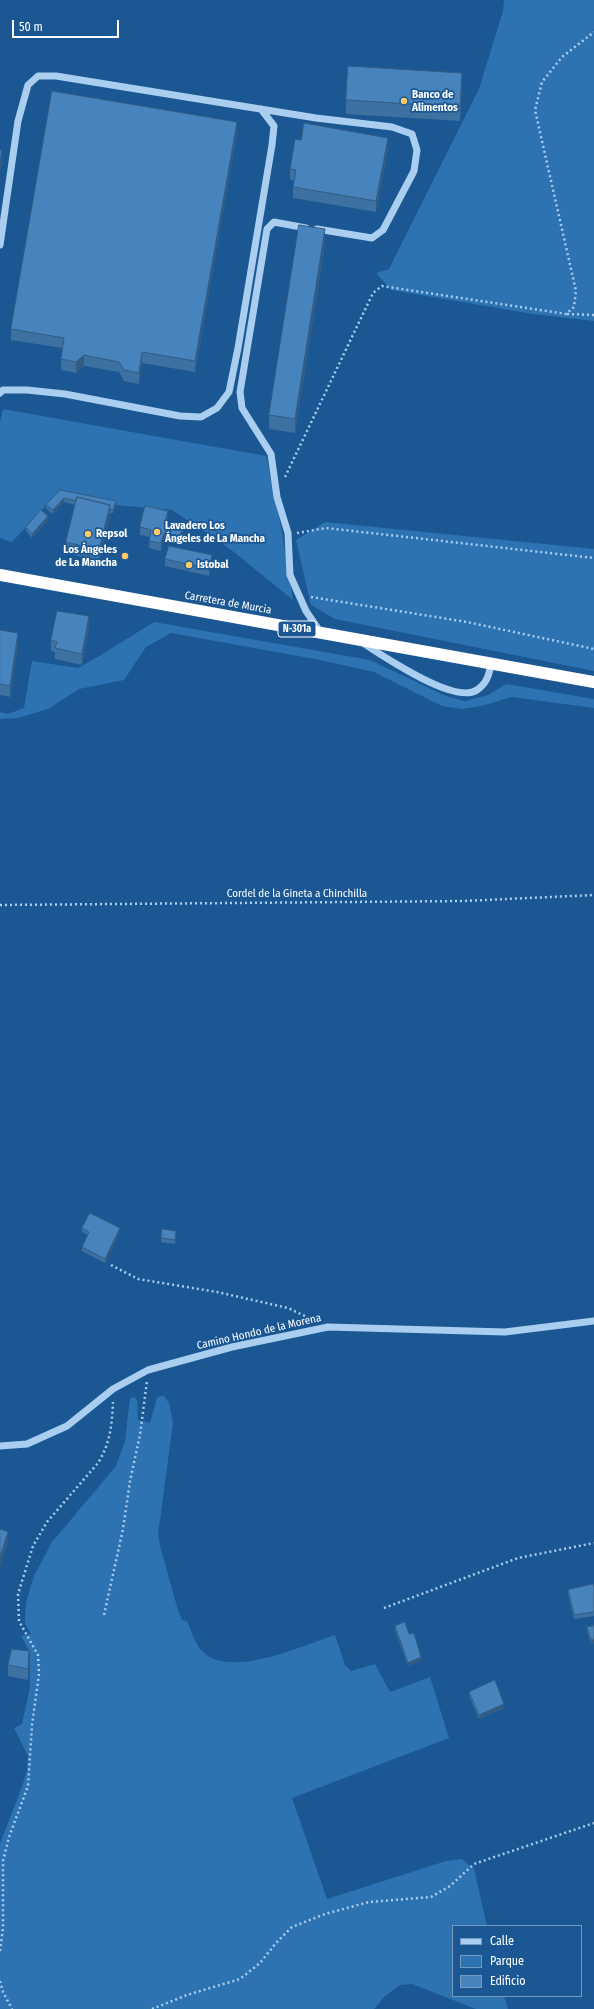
<!DOCTYPE html>
<meta charset="utf-8">
<style>
body{margin:0}
#map{position:relative;width:594px;height:2009px;overflow:hidden;background:#1a5793;font-family:"Fira Sans Condensed",sans-serif}
canvas{display:block}
.legend{position:absolute;left:452px;top:1925px;width:130px;height:72px;box-sizing:border-box;background:#1a5793;border:1px solid #769abe;margin:0;padding:5px 7px;list-style:none;font-size:12px;color:#fff}
.legend li{display:flex;align-items:center;gap:8px;height:20px}
.legend b{width:20px;border:1px solid #769abe}
.scale{position:absolute;left:12px;top:20px;width:107px;height:18px;box-sizing:border-box;border:2px solid #fff;border-top:0;padding-left:5px;font-size:12px;line-height:14px;white-space:nowrap;color:#fff;-webkit-text-stroke:3px #1a5793;paint-order:stroke}
</style>
<div id="map">
<canvas width="594" height="2009"></canvas>
<ul class="legend">
<li><b style="height:5px;background:#aaceef"></b>Calle</li>
<li><b style="height:11px;background:#2d72b1"></b>Parque</li>
<li><b style="height:11px;background:#4783bc"></b>Edificio</li>
</ul>
<div class="scale">50 m</div>
</div>
<script>
const context = document.querySelector('canvas').getContext('2d');
context.lineJoin = 'round';
function fillPath(path, color) { context.fillStyle = color; context.fill(path, 'evenodd'); }
function strokePath(path, color, width, dash) { context.strokeStyle = color; context.lineWidth = width; context.lineCap = dash ? 'butt' : 'round'; context.setLineDash(dash || []); context.stroke(path); }
function write(font, color, halo, rows, align = 'center') {
  context.font = font + ' "Fira Sans Condensed",sans-serif'; context.lineWidth = 3.5; context.setLineDash([]); context.textBaseline = 'middle'; context.strokeStyle = halo; context.fillStyle = color; for (const [text, x, y, turn = 0] of rows) {
    context.save(); context.translate(x, y); context.rotate((+turn || 0) * Math.PI / 180); context.textAlign = isNaN(turn) ? turn : align; if (halo) context.strokeText(text, 0, 0); context.fillText(text, 0, 0); context.restore();
  }
}
fillPath(new Path2D(`
 M504 0H594V321L533 314 391 290 376 273 389 269 479 89 503 11Z
 M3 409 266 456 281 526 293 600 230 549 172 510 116 505 58 493 12 542 0 538V422Z
 M325 522 594 549V671L335 619 311 605 296 540Z
 M154 622 370 660 446 696 465 701 488 695 506 684 594 699V708L512 697 481 706 462 709 442 706 374 672 315 659 171 633 146 647 124 680 79 689 48 709 18 718 0 719V712L8 714 24 708 32 661 78 668 96 658Z
 M160 1396H164L169 1403 173 1423 160 1520 158 1533 160 1546 178 1610 182 1620 187 1621C191 1630 195 1644 202 1651 230 1680 303 1645 335 1635L345 1665 351 1671 375 1664 390 1692 430 1677 449 1738 292 1798 327 1899 446 1861 462 1859 474 1869 487 1926H453V1996H504L508 2009H476L412 1984 400 1985 384 1997 374 2009H0V1843L22 1787 27 1770 28 1756 14 1728 22 1724 30 1687V1652L21 1636 31 1634 25 1624V1616L26 1602 34 1576 52 1542 116 1466 125 1441 130 1398 134 1397 137 1400 138 1420 150 1423 157 1398Z`), '#2d72b1');
strokePath(new Path2D(`
 M567 314 594 315
 M285 477 373 293 382 286 566 314 574 307 576 291 535 110 542 82 562 57 594 32
 M297 533 326 528 594 558
 M311 597 467 622 594 649
 M0 905 463 901 594 895
 M111 1265 138 1279 217 1292 288 1308 311 1319
 M384 1608 518 1558 594 1543
 M104 1615 123 1529 130 1481 140 1435 147 1381
 M0 1951 3 1928V1861L9 1837 28 1786 32 1725 39 1674 38 1655 19 1621 18 1594 33 1546 47 1522 98 1463C110 1444 112 1425 113 1402
 M0 1981 3 1992 12 2009
 M152 2009 187 1995 240 1979 260 1963 276 1943 292 1927 325 1914 369 1902 431 1897 450 1886 474 1864 594 1823`), '#aaceef', 2.5, [2, 3]);
strokePath(new Path2D(`
 M306 228 274 222 267 229 240 392 242 408 271 454 277 497 288 533 290 575 306 611 321 633
 M0 245 18 121 28 85 38 76H56L316 118 392 127 412 134 417 150 414 171 383 230 372 238 317 229
 M0 393 3 390H27L65 394 180 416 201 417 217 408 229 392 238 348 272 145 274 126 261 109
 M363 643C383 656 455 705 477 690 487 683 489 675 491 664
 M0 1446 27 1444 67 1426 113 1389 148 1370 232 1347 328 1327 505 1332 594 1321`), '#aaceef', 7);
strokePath(new Path2D(`
 M0 575 594 682`), '#fff', 12);
fillPath(new Path2D(`
 M462 87 460 121 346 114V100Z
 M237 133 195 372 142 363 139 384 124 381 119 372 84 366 76 373 61 370V359L62 348 11 340V329Z
 M301 140 388 149 376 212 293 198V187L294 180H290V169Z
 M325 244 295 433 269 429V415Z
 M60 490 116 505 113 513H110V516L99 561 66 553V542L75 505 64 502 53 514 46 509V505Z
 M168 519 167 523 183 534 180 544 164 540 161 551 149 548 150 537 140 535V527Z
 M48 520 32 538 26 531V527Z
 M165 559 212 563 209 576 165 566Z
 M89 627 82 665 55 659V652L51 651V640Z
 M0 630 18 644 10 697 0 695Z
 M82 1228 120 1232 105 1263 82 1251V1247L88 1235 82 1232Z
 M176 1235 175 1244 161 1242V1238Z
 M594 1587V1616L574 1619 568 1594V1590Z
 M395 1626 409 1634 421 1661 408 1666 395 1630Z
 M594 1626V1643L591 1644 587 1631V1627Z
 M29 1662 28 1680 8 1676V1665Z
 M469 1692 504 1708 479 1719 469 1696Z`), '#3d71a2');
fillPath(new Path2D(`
 M462 73V87L460 121V107Z
 M237 122V133L195 372V361Z
 M388 138V149L376 212V201Z
 M2 150V161L0 174V163Z
 M325 229V244L295 433V419Z
 M142 352V363L139 384V373Z
 M84 355V366L76 373V362Z
 M64 498V502L53 514V510Z
 M116 501V505L113 513V510Z
 M110 505V516L99 561V550Z
 M168 511V519L165 530V523Z
 M48 516V520L32 538V534Z
 M183 527V534L180 544V536Z
 M164 533V540L161 551V543Z
 M212 555V563L209 576V569Z
 M89 616V627L82 665V654Z
 M18 633V644L10 697V686Z
 M120 1228V1232L105 1263V1259Z
 M8 1532V1543L0 1568V1557Z
 M594 1639V1643L591 1644V1640Z
 M29 1651V1662L28 1680V1669Z
 M421 1657V1661L408 1666V1663Z
 M504 1704V1708L479 1719V1715Z`), '#325c84');
const building = new Path2D(`
 M348 66 462 73 460 107 346 100Z
 M52 91 237 122 195 361 142 352 139 373 124 370 119 362 84 355 76 362 61 359 64 338 11 329Z
 M304 123 388 138 376 201 293 187 296 170 290 169 295 139 301 140Z
 M0 150H2L0 163Z
 M299 225 325 229 295 419 269 415Z
 M60 490 116 501 113 510 110 509V505L77 497 76 501 64 498 53 510 46 505Z
 M77 497 110 505 99 550 66 542Z
 M145 506 168 511 165 523 183 527 180 536 164 533 161 543 149 541 151 530 140 527Z
 M41 510 48 516 32 534 26 527Z
 M169 546 212 555 209 569 165 559Z
 M57 611 89 616 82 654 55 648 57 642 51 640Z
 M0 630 18 633 10 686 0 684Z
 M90 1213 120 1228 105 1259 82 1247 89 1232 82 1228Z
 M162 1229 176 1231 175 1240 161 1238Z
 M0 1529 8 1532 0 1557Z
 M593 1584 594 1587V1612L574 1615 568 1590Z
 M405 1622 409 1634 414 1633 421 1657 408 1663 395 1626Z
 M594 1626V1639L591 1640 587 1627Z
 M12 1649 29 1651 28 1669 8 1665Z
 M495 1680 504 1704 479 1715 469 1692Z`);
fillPath(building, '#4783bc');
strokePath(building, '#325c84', 1);
for (const [x, y, r, color] of [
 [404,101,4,"#ffc969"],
 [157,532,4,"#ffc969"],
 [88,534,4,"#ffc969"],
 [125,556,4,"#ffc969"],
 [189,565,4,"#ffc969"]
]) { const dot = new Path2D(); dot.arc(x, y, r, 0, 2 * Math.PI); context.fillStyle = color; context.fill(dot); strokePath(dot, '#1a5793', 1.5); }
for (const [x, y, w] of [
 [297,629,38]
]) { const box = new Path2D(); box.roundRect(x - w / 2, y - 8, w, 16, 3); context.fillStyle = '#1a5793'; context.fill(box); strokePath(box, '#fff', 1); }
write('bold 10px', '#fff', null, [
 ["N-301a",297,629]
]);
write('bold 11px', '#fff', '#1a5793', [
 ["Banco de",412,95],
 ["Alimentos",412,108],
 ["Lavadero Los",165,526],
 ["Ángeles de La Mancha",165,539],
 ["Repsol",96,534],
 ["Los Ángeles",117,550,"right"],
 ["de La Mancha",117,563,"right"],
 ["Istobal",197,565]
], 'left');
write('11px', '#fff', '#1a5793', [
 ["Carretera de Murcia",228,603,10],
 ["Cordel de la Gineta a Chinchilla",297,894],
 ["Camino Hondo de la Morena",259,1332,-13]
]);
</script>
